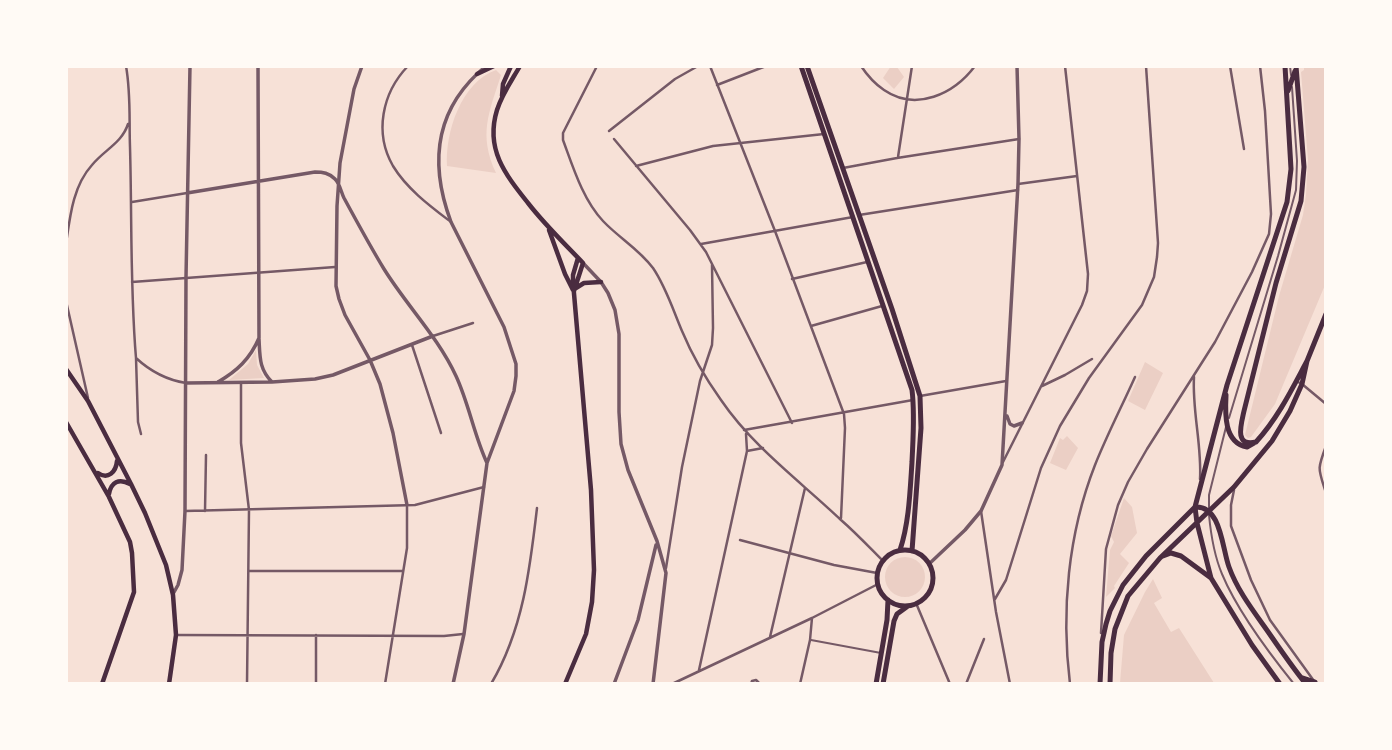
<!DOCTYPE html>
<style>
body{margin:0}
#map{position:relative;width:1392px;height:750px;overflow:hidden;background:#f7e1d7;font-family:"Space Grotesk",sans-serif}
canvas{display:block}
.frame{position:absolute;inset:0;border:68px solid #fffaf5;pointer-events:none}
</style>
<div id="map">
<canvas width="1392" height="750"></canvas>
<div class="frame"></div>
</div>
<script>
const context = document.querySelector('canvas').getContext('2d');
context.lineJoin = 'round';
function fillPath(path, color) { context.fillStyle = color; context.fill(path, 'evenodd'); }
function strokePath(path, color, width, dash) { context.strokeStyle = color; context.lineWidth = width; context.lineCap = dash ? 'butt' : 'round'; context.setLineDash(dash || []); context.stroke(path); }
fillPath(new Path2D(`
 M891 66 897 67 904 77 894 89 883 78Z
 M1304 67H1325V285L1275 404 1251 437 1248 438 1245 435 1279 296 1303 215 1306 194 1308 160 1301 72 1304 70Z
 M496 70 501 75C489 113 478 134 496 173L447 166C445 133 461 82 496 70Z
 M256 350 257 365 264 378 229 380 248 364Z
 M1145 362 1163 373 1145 410 1128 401Z
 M1067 436 1078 448 1066 470 1050 463 1060 438 1063 440Z
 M1124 498 1132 507 1137 533 1120 554 1129 563 1114 586 1115 588 1106 597 1110 550 1114 542 1111 536Z
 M885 577a20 20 0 1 1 40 0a20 20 0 1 1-40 0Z
 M1153 579 1162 598 1154 603 1171 632 1179 628 1214 683H1120L1124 635 1145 592Z`), '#ebcfc5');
strokePath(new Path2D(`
 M1290 66 1291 75
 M1229 418 1278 256 1296 190 1297 161 1292 87
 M1209 510V495L1226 427
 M1209 515C1211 536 1214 555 1222 574 1237 610 1269 653 1294 684
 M811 640 881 653`), '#755966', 2);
strokePath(new Path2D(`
 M740 540 834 565 877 573`), '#755966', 2.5);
strokePath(new Path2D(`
 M126 66C131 94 129 119 130 147 132 217 130 288 136 358 150 371 167 380 186 383
 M408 66C382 93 374 133 393 166 407 189 430 206 451 222
 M597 66 563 133V140C573 167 583 200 603 221 619 238 639 249 653 268 666 287 673 310 682 331 692 355 706 379 721 400 753 447 800 481 841 520 856 533 869 547 883 561
 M710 66 775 231 844 414 845 428 841 518
 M861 66C867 75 875 84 884 90 916 112 954 94 975 66
 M1230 66 1244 149
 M717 85 766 66
 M609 131 675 79 698 66
 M614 139 690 230 706 252 792 423
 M898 157 912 66
 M636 166 713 146 824 134
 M843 168 897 158 1019 139
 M1018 184 1077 176
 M132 202 187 193
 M859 215 1018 190
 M66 244C70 216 73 186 92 165 104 150 122 143 128 124
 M701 244 853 217
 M792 279 867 262
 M132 282 335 267
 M66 301 88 398
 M811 326 882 306
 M433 336 473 323
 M412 345 441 433
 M136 358 138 422 141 434
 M1194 377C1192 411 1202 445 1200 479
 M1296 381 1302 384 1326 404
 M241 383V443L249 510 247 684
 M1042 386 1065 375 1092 359
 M920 396 1006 381
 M744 430 913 400
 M1326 446C1317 470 1318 468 1326 493
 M747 451 763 448
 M1003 462 1082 305 1087 291 1088 274 1065 66
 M1234 490 1231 505V526L1251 580 1270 620 1314 681
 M185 511 415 505 484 487
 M205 511 206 455
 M981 511 996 612 1010 684
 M666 568 682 467 700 381 712 345 713 328 712 265
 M249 571H403
 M995 599 1006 580 1041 468 1060 426 1089 378 1142 305 1154 277 1157 257 1158 243 1146 66
 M916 603 950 684
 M1101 633 1106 549 1118 505 1128 482 1147 449 1215 342 1252 272 1269 234 1271 214 1265 111 1260 66
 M176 635 444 636 463 634
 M316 635V684
 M770 637 805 488
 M699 670 747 451 746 434
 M385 684 407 548V507
 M491 684C523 630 530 569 537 508
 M672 684 812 618 878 584
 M751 684 752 681 756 680 760 684
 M800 684 810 640 812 618
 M966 684 984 639
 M1070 684C1061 611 1068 534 1095 465 1107 435 1122 406 1135 377`), '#755966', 2.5);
strokePath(new Path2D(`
 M362 66 354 89 340 163 337 206 336 286 339 299 345 315 370 360 380 384 393 433 407 505
 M187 193 315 172C323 172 329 173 335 179 340 184 341 192 344 198 357 222 370 246 384 269 407 306 438 337 456 376 469 404 474 435 487 463
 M583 263 601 282 608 293 615 310 619 334V412L621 444 628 470 657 541 666 573 653 684
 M259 339C260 357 259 369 272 382
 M218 382C237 371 250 359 259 338L258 66
 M186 383 272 382 315 379 333 375 433 336
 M1007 416 1010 424 1014 426 1022 423
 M929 564 965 530 981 511 1002 465 1018 184 1019 139 1017 66
 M173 594 178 585 182 570 185 511 186 277 190 66
 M453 684 464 634 487 463 514 391 516 376V364L504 327 451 222C429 163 435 108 486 66
 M614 684 638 620 656 545`), '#755966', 3.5);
strokePath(new Path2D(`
 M520 66C512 80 502 94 497 110 485 149 505 174 528 203 545 225 564 243 583 263L574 291
 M477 74 494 66
 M502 96 503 84 511 66
 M549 230 565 274 573 290
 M576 288 584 283 601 282
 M66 369 88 401 131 484 145 513 166 565 173 595 176 635 169 684
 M66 422 109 497 130 542 132 553 134 592 102 684
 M98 473C108 480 116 472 117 461
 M109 494C111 482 119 478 130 484
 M565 684 586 634 592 602 594 570 591 490 573 282V275L578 258`), '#4a2c40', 4.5);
strokePath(new Path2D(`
 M801 66 912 390C915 414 913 438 912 462 910 492 909 523 900 550
 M807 66 892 309 920 396 921 428 912 551
 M1296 66 1304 167 1301 201 1276 283 1244 411C1241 425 1234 447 1256 442 1278 418 1292 389 1307 361
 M1288 91 1295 71
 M1226 395C1225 414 1224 443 1247 447L1254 443
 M1195 507C1221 505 1222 548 1229 567 1238 592 1255 613 1271 636 1282 652 1293 668 1306 684
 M1195 507 1197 523 1211 578 1252 645 1280 684
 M877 578a28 28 0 1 1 56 0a28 28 0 1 1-56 0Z
 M1163 556 1171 553 1181 556 1211 578
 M1303 678 1315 682
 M876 684 887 620 888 600
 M883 684 894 621 897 614 908 606
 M1100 684 1102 642 1106 624 1110 611 1123 585 1146 556 1195 507 1227 385 1287 202 1291 169 1285 66
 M1110 684 1111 653 1115 629 1128 596 1160 558 1234 487 1272 441 1290 411 1302 384 1307 361 1326 314`), '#4a2c40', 5);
</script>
